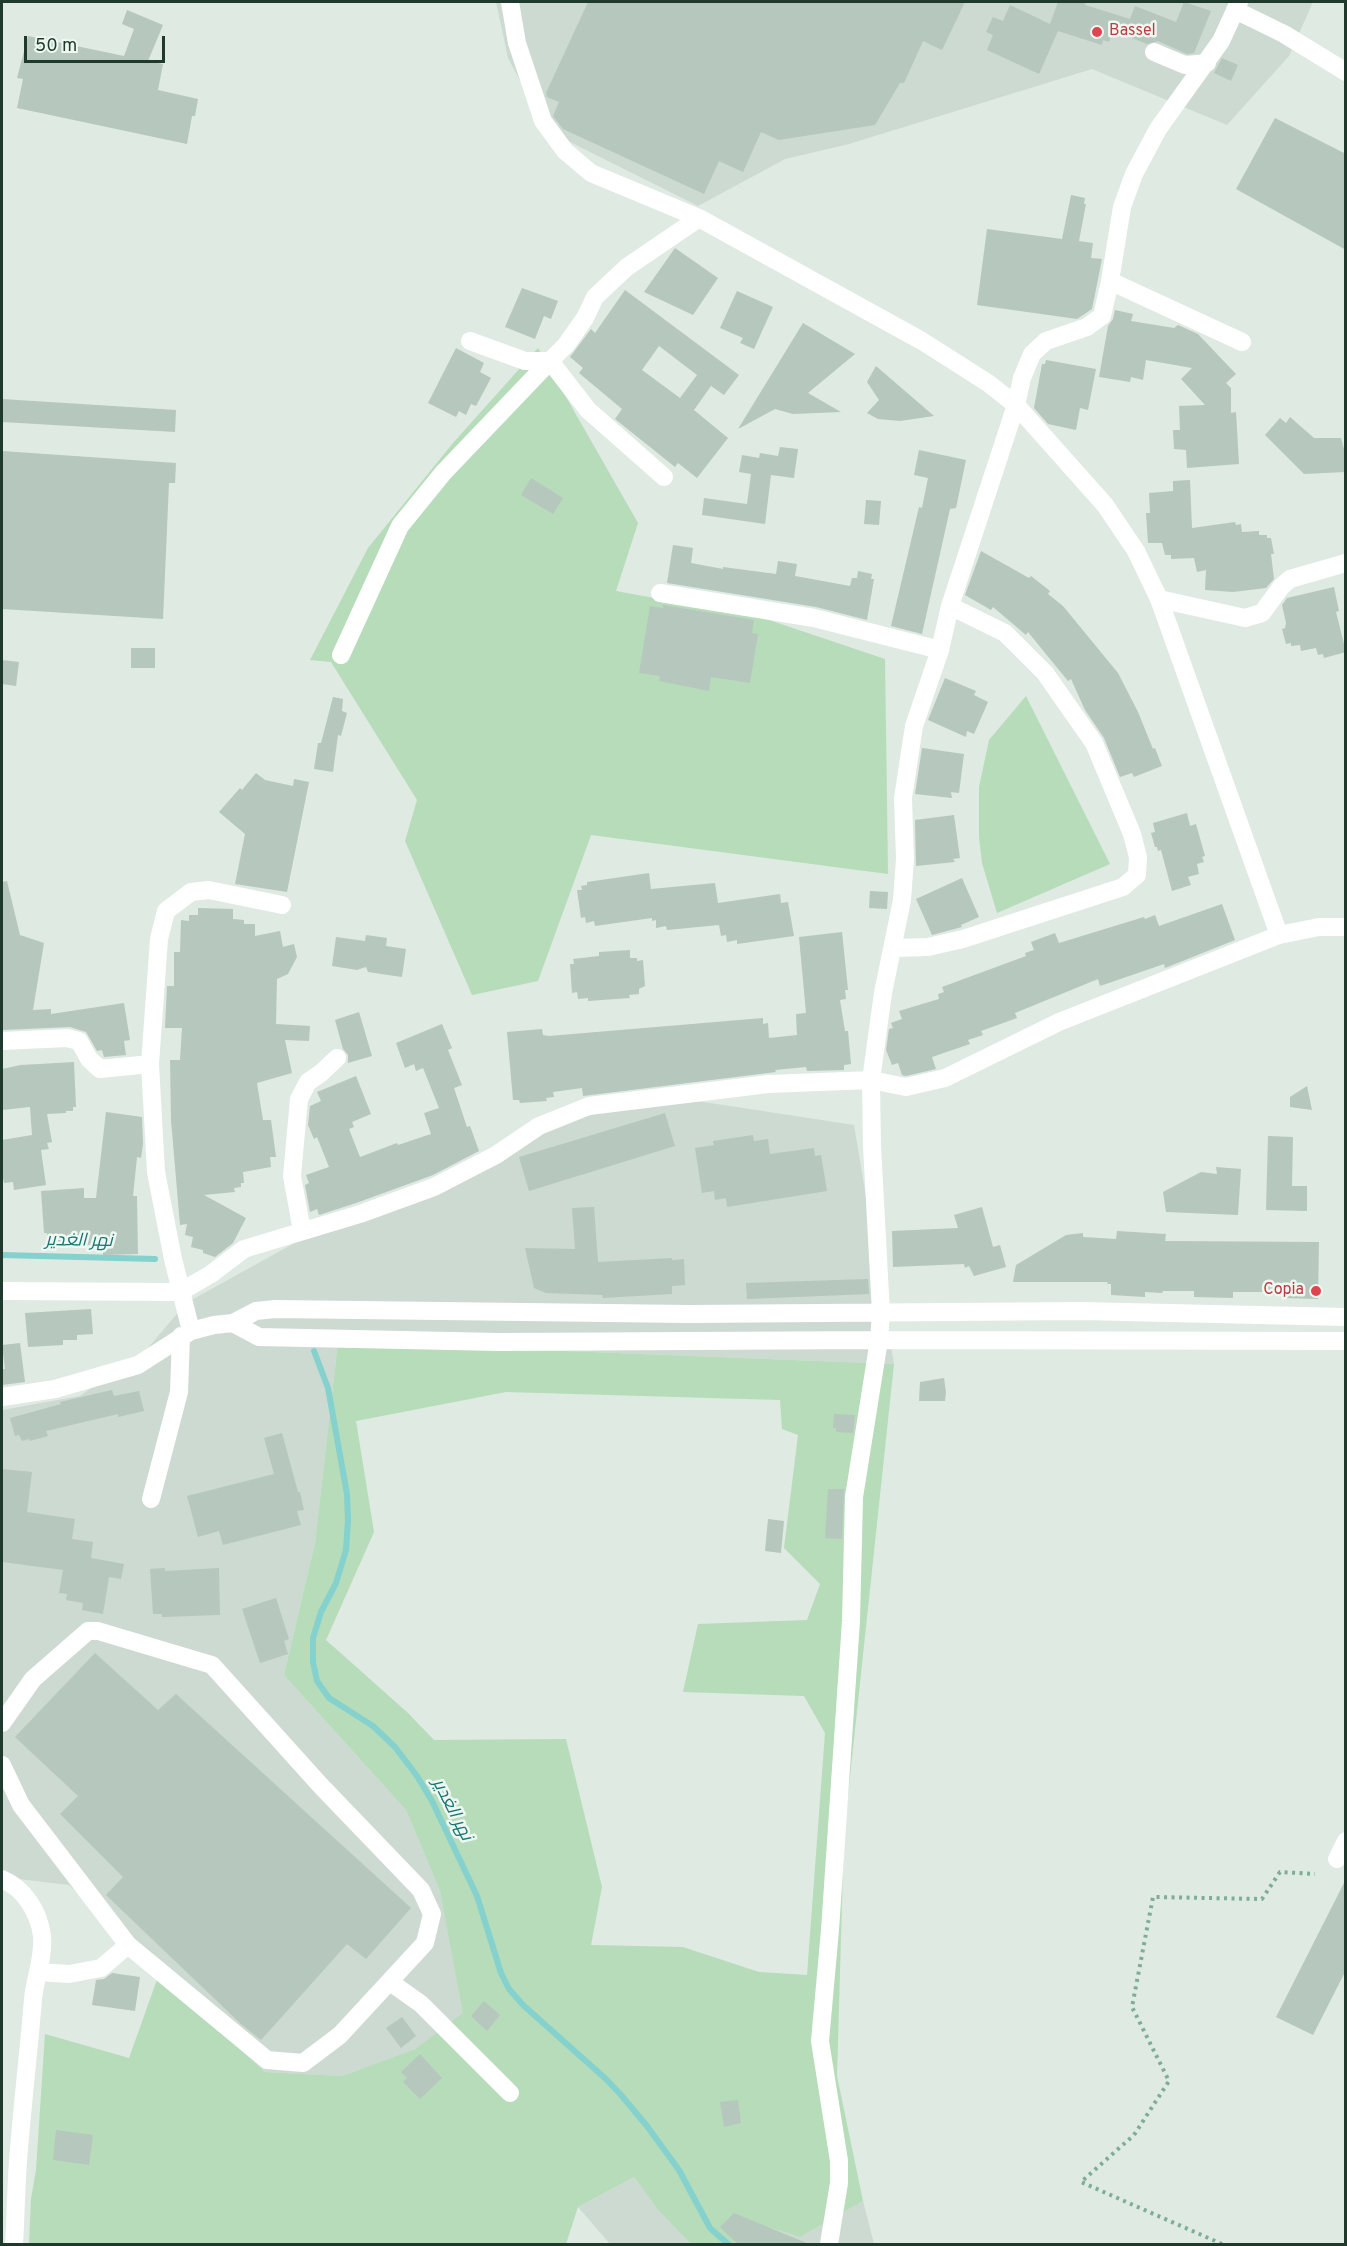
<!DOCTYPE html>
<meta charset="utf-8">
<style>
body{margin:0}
#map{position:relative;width:1347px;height:2246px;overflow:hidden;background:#deeae2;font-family:Overpass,sans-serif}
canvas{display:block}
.frame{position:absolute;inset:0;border:3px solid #1f3a2d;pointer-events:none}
.scale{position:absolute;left:24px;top:36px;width:141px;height:27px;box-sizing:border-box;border:3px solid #1f3a2d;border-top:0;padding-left:8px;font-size:18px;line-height:21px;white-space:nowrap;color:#1f3a2d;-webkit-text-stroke:4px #eef7f1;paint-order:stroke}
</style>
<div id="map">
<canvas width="1347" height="2246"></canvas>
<div class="frame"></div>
<div class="scale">50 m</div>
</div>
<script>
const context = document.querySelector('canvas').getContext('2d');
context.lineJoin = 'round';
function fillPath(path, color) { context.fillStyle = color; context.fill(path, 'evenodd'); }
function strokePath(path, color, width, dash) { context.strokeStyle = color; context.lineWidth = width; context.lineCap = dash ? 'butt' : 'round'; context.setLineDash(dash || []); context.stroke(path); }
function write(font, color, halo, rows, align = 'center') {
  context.font = font + ' Overpass,Cairo,sans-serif'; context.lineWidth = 5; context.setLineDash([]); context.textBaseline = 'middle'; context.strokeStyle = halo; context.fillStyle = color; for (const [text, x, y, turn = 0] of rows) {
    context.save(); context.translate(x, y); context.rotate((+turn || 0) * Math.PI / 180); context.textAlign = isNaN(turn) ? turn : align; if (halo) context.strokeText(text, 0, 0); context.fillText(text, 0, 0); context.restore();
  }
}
fillPath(new Path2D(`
 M496 2H1313L1289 56 1227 125 1092 69 849 144 785 159 698 206 546 130 508 58Z
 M671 1097 854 1125 894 1364 338 1342 315 1543 284 1675 406 1810 440 1891 464 2013 415 2049 342 2076 265 2072 159 1974 69 1885 2 1877V1410L80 1396 148 1348 186 1303 320 1229 427 1194 523 1130Z
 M634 2177 658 2210 691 2244H610L578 2207Z
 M863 2201 874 2244H746L727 2228 735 2217 800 2237Z`), '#ccdad1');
fillPath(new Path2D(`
 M538 348 638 523 616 591 763 618 885 659 888 874 591 835 538 981 472 995 405 841 417 800 331 662 310 660 368 548 453 443Z
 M1026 696 1110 864 997 913 982 863 979 837V787L989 740Z
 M338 1342 894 1364 844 1833 837 2076 863 2201 800 2237 735 2217 727 2228 746 2244H691L658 2210 634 2177 578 2207 566 2244H29L31 2199 36 2170 45 2034 129 2058 159 1974 265 2072 342 2076 415 2049 463 2013 440 1891 406 1810 284 1675 315 1543ZM506 1392 780 1400 782 1429 798 1435 784 1548 820 1584 807 1620 698 1624 683 1692 804 1696 825 1733 807 1975 759 1972 683 1947 591 1945 602 1887 566 1739 434 1740 408 1713 326 1640 374 1532 356 1421Z`), '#b6dcb9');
strokePath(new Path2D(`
 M2 1255 155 1259
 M314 1351 328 1388 347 1494 348 1520 346 1550 336 1583 321 1612 313 1638V1662L317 1681 329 1698 373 1726 395 1747 417 1776 432 1801 477 1896 501 1973 509 1989 523 2005 606 2079 621 2095 647 2126 679 2170 710 2228 728 2244`), '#84d1ce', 6);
fillPath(new Path2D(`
 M588 2H965L942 50 923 41 904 83H900L875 125 779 140 761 132 743 172 719 161 704 194 563 129 553 116 559 102 547 97 546 93Z
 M1058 2H1086L1085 5 1130 19 1135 6 1176 22 1184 2 1211 11 1194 53 1187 54 1158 41 1147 44 1117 32 1116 36 1111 35 1109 42 1103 40 1102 45 1058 31 1039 74 987 50 993 35 986 32 993 17 1003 21 1010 5 1050 24Z
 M127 10 163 25 148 61 163 64 158 90 198 99 195 116H192L187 144 17 108 23 79 17 78 28 36 124 56 134 29 122 24Z
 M1222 58 1238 65 1231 81 1214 73Z
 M1275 118 1346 154V250L1236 189Z
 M1071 195 1085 198 1084 204H1086L1079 241 1093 243 1091 258 1102 259 1092 309 1077 319 977 305 987 229 1062 239Z
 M675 248 718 278 693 315 644 292Z
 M522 288 558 301 551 319 544 316 535 339 505 327Z
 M625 290 739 375 724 395 711 386 694 410 728 438 697 478 678 463 675 467 615 419 622 409 579 373 583 368 570 357 591 329 595 333ZM659 346 697 375 680 398 642 370Z
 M737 291 773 307 754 349 740 343 743 338 720 328Z
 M1115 310 1133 314 1131 321 1174 328 1178 325 1198 334 1236 374 1226 383 1231 388V413L1236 412 1239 464 1187 468 1186 450 1174 449 1173 430H1180L1179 406 1205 405 1181 379 1192 368 1146 360 1143 380 1131 377 1130 382 1099 377 1108 326 1113 319Z
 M803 323 855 354 808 393 841 412 793 414 775 409 738 429Z
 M456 348 484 363 480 372 491 378 476 406 471 404 466 415 459 411 456 417 428 403Z
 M1046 360 1096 369 1088 410 1080 408 1076 430 1048 424 1034 408 1042 364H1045Z
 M876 366 934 416 900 421 878 419 867 413 879 400 867 382Z
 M2 399 176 410 175 432 2 422Z
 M1290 417 1314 438H1341L1344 449H1346V472L1304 474 1265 435 1280 418 1286 423Z
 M780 447 798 449 794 478 771 475 765 524 702 515 704 498 747 504 751 474 739 472 742 455 759 458 760 453 778 456Z
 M919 450 966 460 956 508 950 509 922 634 891 626 919 507 922 508 928 478 914 475Z
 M2 451 176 463 175 483H169L163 619 2 609Z
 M531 478 563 498 553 514 521 495Z
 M1190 480 1192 528 1235 522 1236 525 1241 524 1242 532 1259 531V535H1267V538H1271L1274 554H1271L1274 579 1266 588 1233 592 1205 590 1206 570 1197 572 1194 558 1171 559V555H1165L1162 543H1148L1146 513H1150L1149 493 1173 491V481Z
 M866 500 881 501 879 525 864 524Z
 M673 545 693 548 691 563 723 569V567L776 574 778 561 797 564 795 576 850 586 852 578H857L858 571 872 574 871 579H874L867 620 816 607 667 583Z
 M981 551 1029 578 1031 576 1050 591 1048 594 1063 606 1118 673 1138 712 1153 749 1155 748 1162 766 1134 777 1132 773 1120 777 1104 738 1085 710 1071 679 1068 681 1028 632 1026 635 993 607 991 610 965 595Z
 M1334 587 1339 611 1336 612 1346 652 1324 658 1323 654 1318 655 1316 648 1301 651 1300 645 1291 646V643L1286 644 1282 629 1285 628 1286 623 1282 605 1287 598Z
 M663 605 754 620 752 633 758 634 750 683 711 677 709 691 659 681 660 676 639 673 650 606 663 608Z
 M131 648H155V668H131Z
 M2 660 19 662 16 686 2 684Z
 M945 678 976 691 974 695 988 702 974 734 967 731 966 737 928 720Z
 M333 697 343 699 342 711 347 713 341 736 338 735 333 772 314 769 318 743H321Z
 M922 748 964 754 959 793 951 792 952 798 915 794Z
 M256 773 265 780 293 786 294 779 309 782 287 892 235 884 245 834 219 812 240 788 242 790Z
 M1187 813 1190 826 1196 824 1205 856 1202 857 1204 862 1197 864 1199 874 1188 877 1191 885 1172 891 1161 850 1158 851 1157 847H1155L1151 833 1155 832 1153 823Z
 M954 815 960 858 953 859 955 862 916 866 915 820Z
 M649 873 651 889 715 883 718 903 780 894 781 903 788 902 794 936 737 944V940L727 942 726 935 721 936 719 925 667 930 666 926 656 928V920L652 921V918L595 926 594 921 586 923 585 917 581 918 577 890H582L581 886 587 885V882Z
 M962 878 979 917 961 925 962 927 932 935 916 899Z
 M7 881 20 935 44 943 33 1010 51 1009V1014L124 1003 130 1040 124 1041 126 1055 104 1057 102 1050 97 1051 86 1032 70 1027 2 1030V882Z
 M870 891 888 892 887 909 869 908Z
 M1222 904 1235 940 1165 968 1164 964 1100 986 1098 979 1015 1013 1017 1018 981 1031 983 1035 968 1040 970 1044 932 1057 936 1069 906 1076 902 1075 898 1063 892 1065 886 1050 889 1029 893 1028 891 1023 902 1019 899 1011 939 999 938 994 944 992 942 987 1026 956 1025 953 1034 950 1031 942 1055 933 1059 943 1144 917 1145 919 1155 915 1159 926Z
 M198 908 233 909V919L244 920V924H255V936L280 931 283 947 294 944 297 957 288 974 277 979 276 1024 310 1026 309 1041 285 1040 292 1073 257 1083 263 1120H271L276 1157H270L271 1167 243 1172 244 1183H241V1187L234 1188 235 1192 204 1195 246 1218 233 1243 215 1257 203 1253V1250L191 1247 193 1237 185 1235 187 1224 180 1225 171 1120 170 1060H180L182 1028H165L167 986H174V952H180L181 920 189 921V915H198Z
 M842 932 848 990H845L846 999 840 1000 845 1031H848L851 1064 844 1065V1070L807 1071 806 1067 775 1070 776 1072 583 1096 582 1088 553 1092 554 1097 546 1098 547 1101 520 1103 519 1100H513L507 1032 542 1029 543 1035 549 1036 763 1018V1024L768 1023 769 1038 797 1035 796 1014 806 1013 799 937Z
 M366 935 387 938 386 946 406 949 402 977 368 972 366 967 357 970 332 966 336 937 365 941Z
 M630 950V958H637V961L643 960 645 986 639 989V994L629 995 630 998 588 1001V998L578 999 577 992 572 993 570 964H574L573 959 599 956V952Z
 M359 1012 372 1056 348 1063V1055L343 1049 335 1020Z
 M442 1024 452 1048 448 1050 462 1085 454 1088 467 1127 470 1126 479 1151 433 1175 356 1203 319 1215 317 1209 310 1212 305 1185 309 1183 306 1175 329 1167 317 1137 314 1139 308 1125 310 1106 321 1101 317 1092 356 1076 371 1114 352 1122 354 1127 349 1129 360 1157 397 1143 398 1145 431 1134 424 1113 439 1108 423 1068 416 1071 414 1064 405 1068 396 1043Z
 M74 1062 76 1107H73V1111H66V1113L47 1114 52 1142 47 1143 49 1149 41 1150 46 1185 14 1190 13 1182 4 1183 2 1173V1140L32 1135 30 1107 2 1110V1069L21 1065Z
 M1307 1086 1312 1110 1290 1107V1097Z
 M106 1112 142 1117 143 1144 141 1158 137 1157 133 1196H137L138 1254 103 1255V1244L49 1247 47 1233H44L41 1191 84 1188V1198H96Z
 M665 1113 675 1146 529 1191 519 1157Z
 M753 1135 754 1141 768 1139 770 1154 814 1148 815 1156 821 1155 827 1191 727 1207 726 1198 715 1200 714 1191 702 1193 695 1148 714 1145 713 1141Z
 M1268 1136 1293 1137 1292 1186H1307V1211L1266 1210Z
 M1216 1167 1241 1169 1238 1215 1166 1212 1163 1192 1201 1172 1217 1174Z
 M594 1207 598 1262 672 1258V1260L684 1259 685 1285 672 1286V1294L603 1298 602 1295 546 1293 534 1288 525 1248 575 1249 572 1208Z
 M982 1207 993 1247 1000 1245 1006 1267 974 1276 969 1266 965 1268 964 1264 893 1267 892 1231 958 1228 954 1215Z
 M1117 1231 1166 1234 1165 1241 1319 1242 1318 1299 1282 1298V1295H1266V1292H1233V1298L1194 1297V1291H1163L1162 1293 1145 1292V1297L1111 1295V1284H1107L1108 1282H1013L1016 1265 1066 1235 1083 1233V1237L1116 1239Z
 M868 1279 869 1294 747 1299 746 1283Z
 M91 1309 93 1334 77 1335V1340H63V1345L28 1347 25 1313Z
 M20 1343 25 1382 2 1385V1369H5L2 1345Z
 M944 1378 946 1392 945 1401H919L920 1382Z
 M112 1390 114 1396 139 1391 144 1411 118 1417V1414L46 1431 48 1436 30 1441 29 1439 22 1441 19 1435 15 1436 10 1418 61 1404 60 1402Z
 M834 1414 855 1415 853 1433 836 1432V1428H833Z
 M282 1433 298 1492H300L304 1510 297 1511 301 1525 223 1545 219 1531 198 1537 187 1496 274 1474 264 1438Z
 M2 1469 32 1472 27 1512 75 1519 72 1539 93 1542 91 1558 124 1564 121 1579 109 1577 103 1614 82 1610 83 1603 66 1600 67 1594 59 1593 63 1570 2 1562Z
 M828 1489H844L842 1539 825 1538Z
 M768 1519 784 1521 781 1553 765 1551Z
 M165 1568V1571L219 1568 220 1615 162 1617V1614H153L150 1569Z
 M276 1598 289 1639 284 1641 288 1654 260 1663 242 1609Z
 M95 1653 158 1710 176 1694 411 1908 366 1959 347 1944 261 2040 241 2024 106 1895 123 1877 60 1814 78 1796 15 1737Z
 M1346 1879V1970L1313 2035 1276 2017Z
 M112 1973 140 1977 135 2011 92 2005 96 1980 104 1979Z
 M484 2001 500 2015 487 2031 471 2016Z
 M402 2017 416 2036 401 2048 386 2028Z
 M420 2054 442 2078 420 2099 403 2082 407 2078 401 2072Z
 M738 2100 741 2123 724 2127 720 2102Z
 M56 2130 93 2135 89 2165 53 2160Z
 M734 2213 809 2244H738L720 2227Z`), '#b6c7bd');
strokePath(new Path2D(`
 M1222 2244 1081 2182 1134 2135 1169 2081 1132 2007 1153 1897 1262 1899 1280 1872 1315 1874`), '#7dae95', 4, [3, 4.5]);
strokePath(new Path2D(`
 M510 2 517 43 543 121 565 151 591 173 699 218 922 341 988 383 1016 405 1105 505 1136 551 1159 599 1279 935
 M1235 10 1284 34 1346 72
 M1154 52 1185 65 1207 63
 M1110 281 1242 342
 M470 341 525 361H550
 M664 477 588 410 550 361 566 345 585 318 595 297 627 267 699 218
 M660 593 814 618 940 650
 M1159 599 1245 618 1262 613 1281 587 1290 579 1346 563
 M341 655 400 526 443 473 550 361
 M894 948 928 947 963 939 1123 887 1137 875 1138 857 1132 834 1094 743 1045 673 1005 633 950 606
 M2 1041 67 1038 79 1041 89 1059 100 1069 150 1064
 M302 1231 292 1176 299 1099 308 1082 321 1073 337 1058
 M2 1291 180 1292 211 1274 244 1249 360 1214 434 1187 496 1155 539 1126 589 1106 768 1084 871 1080 906 1087 945 1078 1059 1022 1279 935 1319 927H1346
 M233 1323 259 1337 499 1342 879 1340 1346 1341
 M191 1331 173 1259 156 1172 150 1064 159 939 166 911 191 892 209 890 282 905
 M2 1397 55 1389 138 1365 191 1331 214 1325 233 1323 256 1311 275 1309 689 1314 1081 1311 1346 1317
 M151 1499 179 1392 181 1336
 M2 1723 33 1679 88 1631H98L212 1665 321 1786 421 1890 432 1914 425 1943 340 2035 303 2063 267 2060 128 1945 21 1805 2 1765
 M1337 1859 1346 1841
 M2 1879C24 1888 39 1912 42 1936 44 1957 35 1978 33 1999 29 2049 23 2099 19 2149 16 2180 16 2213 14 2244
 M38 1972 69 1974 101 1968 128 1945
 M390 1982 421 2004 510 2093
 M829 2244 839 2183V2161L820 2041 830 1930 851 1621 854 1497 879 1340 881 1313 872 1146 871 1080 883 993 902 900 905 859 903 798 914 726 940 650 950 606 1016 405 1022 378 1032 354 1046 341 1087 327 1102 316 1110 281 1122 207 1134 174 1158 129 1221 41 1239 2`), '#fff', 18);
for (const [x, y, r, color] of [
 [1097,32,6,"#e0444e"],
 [1316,1291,6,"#e0444e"]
]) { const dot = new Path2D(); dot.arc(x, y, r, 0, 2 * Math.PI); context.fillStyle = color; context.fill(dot); strokePath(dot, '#eef7f1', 2); }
write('16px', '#be3a42', '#eef7f1', [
 ["Bassel",1109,32],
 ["Copia",1304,1291,"right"]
], 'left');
write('italic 18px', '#197673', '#eef7f1', [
 ["نهر الغدير",79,1242,1],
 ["نهر الغدير",451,1810,63]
]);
</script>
